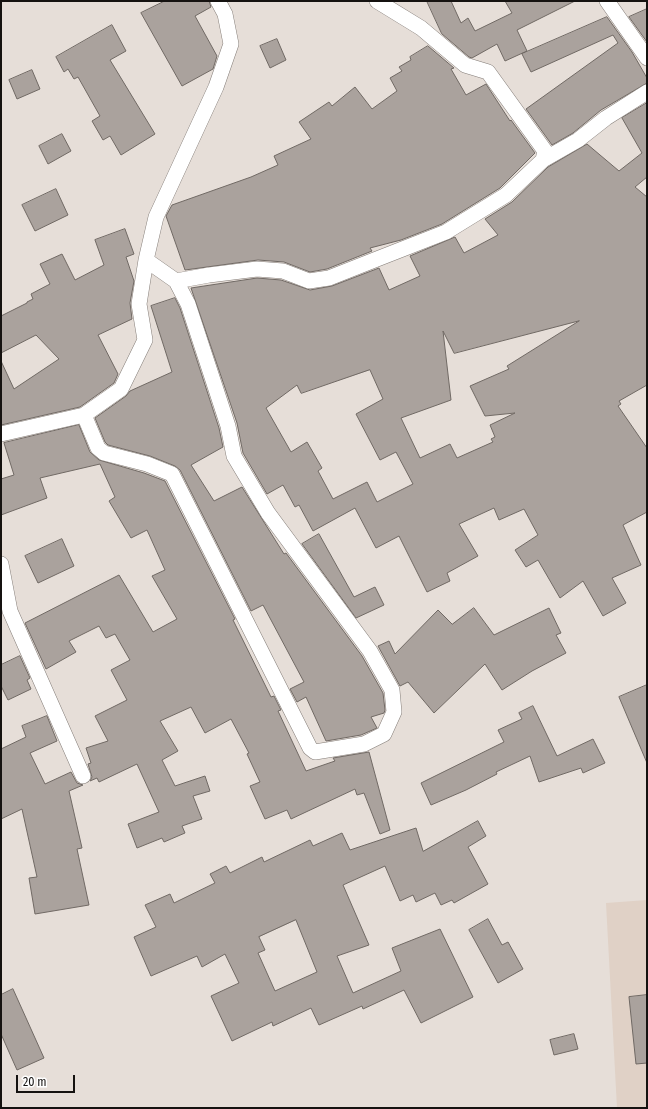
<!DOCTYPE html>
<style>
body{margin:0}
#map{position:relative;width:648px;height:1109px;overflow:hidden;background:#e6ded8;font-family:"Fira Sans Condensed",sans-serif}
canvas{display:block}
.frame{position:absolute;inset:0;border:2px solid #151210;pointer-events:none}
.scale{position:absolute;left:16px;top:1075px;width:59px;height:18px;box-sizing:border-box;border:2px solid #151210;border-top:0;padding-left:5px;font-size:12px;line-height:14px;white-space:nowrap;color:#151210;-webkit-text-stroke:3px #fff;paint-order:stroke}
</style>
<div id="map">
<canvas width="648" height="1109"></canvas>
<div class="frame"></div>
<div class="scale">20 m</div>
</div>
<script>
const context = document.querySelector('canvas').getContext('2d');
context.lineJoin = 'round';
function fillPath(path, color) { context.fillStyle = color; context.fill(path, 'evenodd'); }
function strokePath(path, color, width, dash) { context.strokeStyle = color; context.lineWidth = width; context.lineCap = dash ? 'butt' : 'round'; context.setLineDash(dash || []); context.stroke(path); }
fillPath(new Path2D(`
 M647 900V1108H617L606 903Z`), '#e0d1c6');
const building = new Path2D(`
 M165 1H209L211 7 195 16 217 56 213 69 182 86 141 13Z
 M427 1H451L461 23 468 18 475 31 512 13 505 1H575L517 30 527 51 505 61 497 44 472 58 469 57 442 34Z
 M647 9V42L629 17Z
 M607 17 632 52 647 78V83L601 110 573 133 552 145 526 109 618 43 613 35 531 72 522 54Z
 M112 25 126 51 110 60 155 134 121 155 110 136 103 140 92 121 100 116 78 77 74 79 68 69 64 72 56 57Z
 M277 39 286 60 270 68 260 46Z
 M428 46 454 68 451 69 466 95 486 84 510 121 511 120 535 153 500 188 442 224 401 240 370 248 372 251 327 269 310 272 284 262 258 260 185 270 166 216 172 205 251 177 278 165 274 156 311 139 299 122 329 102 332 106 355 87 372 109 397 91 390 78 402 71 399 67 411 60 410 57Z
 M32 70 40 89 17 99 9 80Z
 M647 103V177L635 187 647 197V385L619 401 621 404 618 406 647 448V512L623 525 641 565 612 578 626 603 603 616 583 581 560 598 538 560 526 567 515 550 538 535 524 509 499 520 494 508 459 524 478 556 447 573 450 581 427 592 399 536 376 548 355 508 313 531 299 505 295 507 283 485 267 494 243 453 237 423 191 288 257 278 281 280 310 290 332 286 379 268 389 290 420 276 410 256 455 237 464 253 498 235 485 219 512 202 548 167 587 144 619 171 642 153 622 118ZM579 321 507 366 509 369 470 386 485 416 515 413 490 425 495 437 491 439 493 442 457 458 450 444 420 458 401 418 451 400 443 331 454 353ZM370 370 383 399 356 414 380 460 396 452 413 484 377 502 367 482 333 499 318 471 322 468 307 442 291 452 266 408 297 385 301 393Z
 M62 134 71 151 48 164 39 146Z
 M56 189 68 215 35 231 22 205Z
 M125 229 134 254 126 257 134 281 130 303 132 319 98 335 118 374 114 383 80 407 1 425V361L14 389 59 359 36 335 1 353V316L27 303V302L33 299 31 294 50 284 40 264 62 254 75 280 104 265 95 240Z
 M175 298 180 308 219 428 223 447 191 465 214 501 242 487 284 554 286 553 362 656 383 693 385 710 384 713 371 717 377 728 361 735 326 741 306 697 297 702 290 689 304 682 263 605 251 611 180 470 175 466 150 456 108 445 105 442 95 418 126 396 130 391 172 372 151 306Z
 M79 425 90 452 99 460 144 473 165 481 235 619 233 620 271 697 274 696 281 710 278 711 306 771 335 761 333 758 369 752 390 830 380 834 364 793 357 795 355 789 291 819 287 810 265 819 250 786 260 782 247 754 249 753 231 719 205 733 191 707 160 721 178 751 162 760 175 786 205 776 210 791 193 796 202 819 182 826 185 833 164 842 162 838 137 848 128 824 159 812 137 764 99 782 97 778 90 781 92 777 88 764 91 763 86 748 108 741 95 716 127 700 111 670 130 660 115 634 106 638 99 626 69 641 76 652 46 669 25 623 119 575 153 632 177 619 152 576 165 570 147 530 131 538 109 501 115 497 100 464 40 478 47 498 1 515V479L14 475 4 443Z
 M319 534 354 597 375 587 384 605 356 618 302 544Z
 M62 539 74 566 38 583 25 556Z
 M474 608 494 635 549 608 561 633 556 635 566 653 532 671 502 690 485 664 434 713 408 682 400 686 378 646 389 641 395 654 438 610 452 624Z
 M20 656 30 678 27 680 31 689 8 700 1 686V665Z
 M647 685V763L619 697Z
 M533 706 557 756 593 739 605 763 583 773 581 768 539 782 530 756 496 772 497 774 466 790 431 805 421 783 504 742 498 730 522 719 519 713Z
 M47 716 57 741 30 753 45 784 71 772 77 783 83 785 69 791 82 848 77 849 89 905 35 914 29 878 37 877 22 809 1 819V749L26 737 22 726Z
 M478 821 486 836 468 847 488 884 454 903 452 900 441 905 435 893 416 902 413 895 400 901 385 866 343 885 369 945 337 956 353 993 401 971 392 948 440 929 473 997 421 1023 404 990 363 1009 362 1006 319 1025 311 1008 273 1026 272 1022 232 1041 211 996 239 983 225 954 202 967 197 956 151 976 134 937 156 927 145 905 170 894 174 903 215 883 210 874 226 866 230 873 262 857 264 862 310 840 313 846 342 833 350 850 416 828 423 851ZM296 920 317 972 275 991 258 953 265 950 259 937Z
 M488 919 502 945 508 942 523 969 498 983 469 930Z
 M13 989 44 1058 17 1070 1 1034V995Z
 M647 995V1063L636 1064 629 997Z
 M574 1034 578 1049 554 1055 550 1040Z`);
fillPath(building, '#aaa29d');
strokePath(building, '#706964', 1);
const minor = new Path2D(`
 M377 1 421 28 465 65 488 72 545 151 543 160
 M607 1 647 58
 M176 281 209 275 257 269 283 271 309 281 329 278 377 259 446 232 506 195 543 160 578 140 606 118 647 92
 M84 415 98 448 104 453 147 464 172 474 310 748 315 752 364 744 384 734 394 712 392 690 370 651 268 513 234 456 228 426 188 304 176 281 146 260
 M1 434 84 415 121 389 145 340 139 304 146 260 156 217 216 87 231 44 225 14 218 1
 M1 564 10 611 83 776`);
strokePath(minor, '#847d78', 16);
strokePath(minor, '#fff', 15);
</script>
